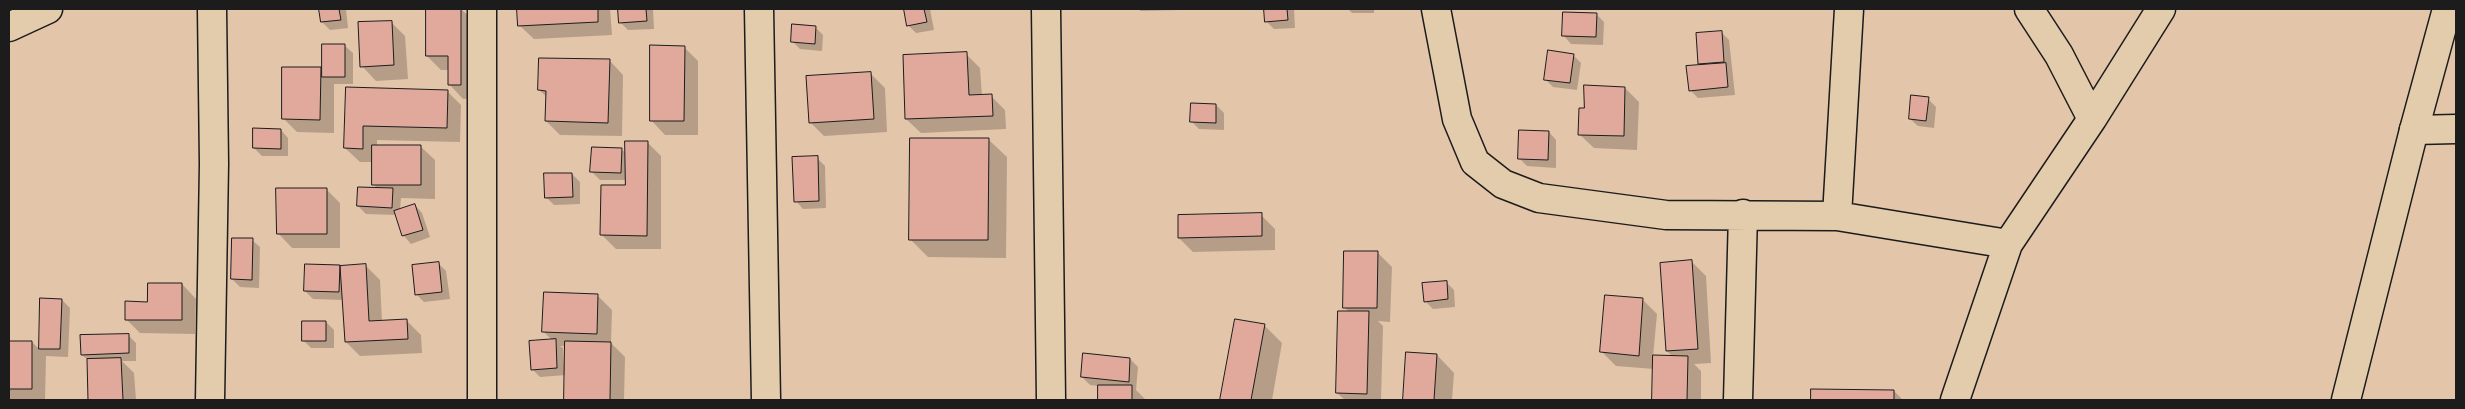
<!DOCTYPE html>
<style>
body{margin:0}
#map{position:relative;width:2465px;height:409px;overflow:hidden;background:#e3c5a9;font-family:"Comic Neue",sans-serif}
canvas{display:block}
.frame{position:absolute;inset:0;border:10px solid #1c1c1c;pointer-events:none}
</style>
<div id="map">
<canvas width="2465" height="409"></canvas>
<div class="frame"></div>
</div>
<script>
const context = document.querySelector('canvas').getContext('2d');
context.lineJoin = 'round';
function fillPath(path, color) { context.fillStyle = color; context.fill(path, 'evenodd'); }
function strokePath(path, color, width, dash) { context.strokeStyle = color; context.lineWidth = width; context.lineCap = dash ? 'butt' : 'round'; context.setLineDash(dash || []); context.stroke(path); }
fillPath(new Path2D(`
 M321 9H346L348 28 330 30 322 22Z
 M427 9H461L475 22 474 98 463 99 449 84V70H441L427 56Z
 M519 9H610L612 35 534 39 519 25Z
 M619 9H653L654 29 628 30 620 22Z
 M905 9H930L934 30 916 33 908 25Z
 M1138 9H1180V10L1141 11Z
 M1265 9H1294L1295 28 1274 29 1266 21Z
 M1348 9H1374V13H1352Z
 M1596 14 1604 22 1603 45 1571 44 1564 36Z
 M391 22 405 36 408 79 376 81 362 66Z
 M815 27 823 35 822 51 800 49 792 41Z
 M1721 32 1729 40 1735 95 1698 98 1690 90 1702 66 1699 63Z
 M345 46 353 53V84H334V133L297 132 283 118 320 68 323 72Z
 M684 47 698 61V135H665L651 120Z
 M966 54 980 68 982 96H991L1005 110 1006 129 921 133 906 119Z
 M1573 55 1581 63 1577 90 1553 87 1545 79Z
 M609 60 623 75 622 136 560 135 546 121 547 97 539 90Z
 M871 74 885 88 887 132 824 136 810 122Z
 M347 88 447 91 461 105 460 142 377 140V146H420L435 160V199L401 198 400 210 415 205 422 213 430 237 411 244 404 236 397 215 366 214 358 206 378 189 373 184 374 162H360L345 148Z
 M1625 88 1639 102 1637 150 1594 148 1579 134Z
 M1928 99 1936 107 1934 128 1918 126 1910 119Z
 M1216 105 1224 113V130L1199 129 1191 121Z
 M281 130 288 138V156H262L254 148Z
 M1549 132 1556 140V168L1527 166 1520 159Z
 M989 140 1007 157 1006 258 928 257 910 239Z
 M647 142 661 156V249H616L602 235 626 186V180H600L592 172 621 149 627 154Z
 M817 158 825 166 826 208 803 209 796 201Z
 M572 174 580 182V204L554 205 546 197Z
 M326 189 340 203V248H292L278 233Z
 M1261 215 1275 229V250L1193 252 1179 238Z
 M252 240 260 247 259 288 240 287 232 279Z
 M1378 253 1392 267 1390 322 1378 321 1383 326 1381 400H1345L1337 393 1349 312 1344 307Z
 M1692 262 1706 276 1711 363 1694 364 1701 371V400H1653L1654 369 1616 366 1602 352 1643 300 1657 314 1653 357H1673L1667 351Z
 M438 263 446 271 450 299 424 302 416 294Z
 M339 266 342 269 366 266 380 280 382 322 407 321 421 335 422 353 360 356 346 342 343 300 313 299 305 291Z
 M1446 282 1454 290 1455 307 1433 309 1425 301Z
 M182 284 196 299 195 334 140 333 126 319 148 303Z
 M597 295 612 310 611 343 625 357 624 400H567L566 375 540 377 532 369 552 340 543 331ZM560 346H566V365H564L563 348Z
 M41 299 62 300 70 308 68 357 46 356 45 400H9V342H32L40 350Z
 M1236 320 1265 326 1282 343 1272 400H1221Z
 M326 322 334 330V348H311L303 340Z
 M128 335 136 343V361H122L134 373 136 400H90L88 360 82 355Z
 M1408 353 1437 355 1454 373 1452 400H1404Z
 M1130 359 1138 367 1136 390 1146 400H1099L1100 386 1090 385 1082 377Z
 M1813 390 1894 391 1903 400H1812Z`), '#0003');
const building = new Path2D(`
 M319 9H339L341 20 321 22Z
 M426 9H461V85H448V56H426Z
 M517 9H598V22L518 26Z
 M618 9H646L647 21 619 23Z
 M904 9H924L927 22 907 26Z
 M1264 9H1287L1288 20 1265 22Z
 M1563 12 1597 13 1596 37 1562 36Z
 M392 21 394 65 360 67 358 22Z
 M792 24 816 26 815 44 791 42Z
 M1722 31 1724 62 1698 64 1696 33Z
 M322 44H345V77H322Z
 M650 45 685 46 684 121H650Z
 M1548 50 1574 54 1570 83 1544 80Z
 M967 52 969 95 992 94 993 116 905 119 903 55Z
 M539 58 610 59 608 123 545 121 546 91 538 90Z
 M1726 63 1728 87 1689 91 1686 66Z
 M282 67H321L320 120 282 119Z
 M871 72 874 119 809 123 806 76Z
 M1584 85 1625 87 1624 136 1578 135 1579 108H1584Z
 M346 87 448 90 447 128 363 126V149L344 148Z
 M1911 95 1929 97 1926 121 1909 119Z
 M1191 103 1216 104V123L1190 122Z
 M253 128 281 129V149L253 148Z
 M1519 130 1549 131 1548 160 1518 159Z
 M910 138H989L988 240H909Z
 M625 141H648L647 236 600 235 601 185H625Z
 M372 145H421V185H372Z
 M592 147 622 148 621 173 590 172Z
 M818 156 819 201 794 202 792 157Z
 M544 173H572L573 197 545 198Z
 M358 187 393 188 392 208 357 206Z
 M276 188H327V234H277Z
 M415 204 423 230 402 236 394 211Z
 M1262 213V236L1178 238V215Z
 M232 238H253L252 280 231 279Z
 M1344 251H1378L1377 308H1343Z
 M1692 260 1698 349 1666 351 1660 263Z
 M439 262 442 292 415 295 412 265Z
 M305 264 340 265 339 292 304 291Z
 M366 264 369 321 407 319 408 339 345 342 340 266Z
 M1447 281 1448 299 1424 302 1422 283Z
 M148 283H182V320H125V301L147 302Z
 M544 292 598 294 597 334 542 332Z
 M1605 295 1643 298 1639 356 1600 352Z
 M40 298 62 299 60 349H39Z
 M1338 311H1369L1367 394 1336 393Z
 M1235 319 1265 324 1251 400H1220Z
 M302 321H326V341H302Z
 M129 334V353L81 355 80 335Z
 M556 339 557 368 531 370 529 341Z
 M9 341H32V389H9Z
 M565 341 611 342 610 400H564Z
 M1406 352 1437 354 1434 400H1403Z
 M1083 353 1130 358 1129 382 1081 377Z
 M1653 355 1688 356 1687 400H1652Z
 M121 358 123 400H88L87 359Z
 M1098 385H1132V400H1098Z
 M1811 389 1894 390V400H1811Z`);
fillPath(building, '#e1a99b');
strokePath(building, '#1c1c1c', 1);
const minor = new Path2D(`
 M759 9 766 400
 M1046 9 1051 400
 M1436 9 1457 119 1475 162 1503 184 1539 198 1666 215 1837 216 2008 244
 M2029 9 2059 55 2092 119
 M9 27 48 9
 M2414 130 2456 129
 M1837 216 1849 9
 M210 400 214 164 212 9
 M482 400V9
 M1738 400 1743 214
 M1955 400 2008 244 2092 119 2161 9`);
const trunk = new Path2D(`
 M2346 400 2414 130 2447 9`);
strokePath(minor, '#1c1c1c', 31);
strokePath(trunk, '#1c1c1c', 31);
strokePath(minor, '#e3ccac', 28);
strokePath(trunk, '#e3ccac', 28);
</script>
